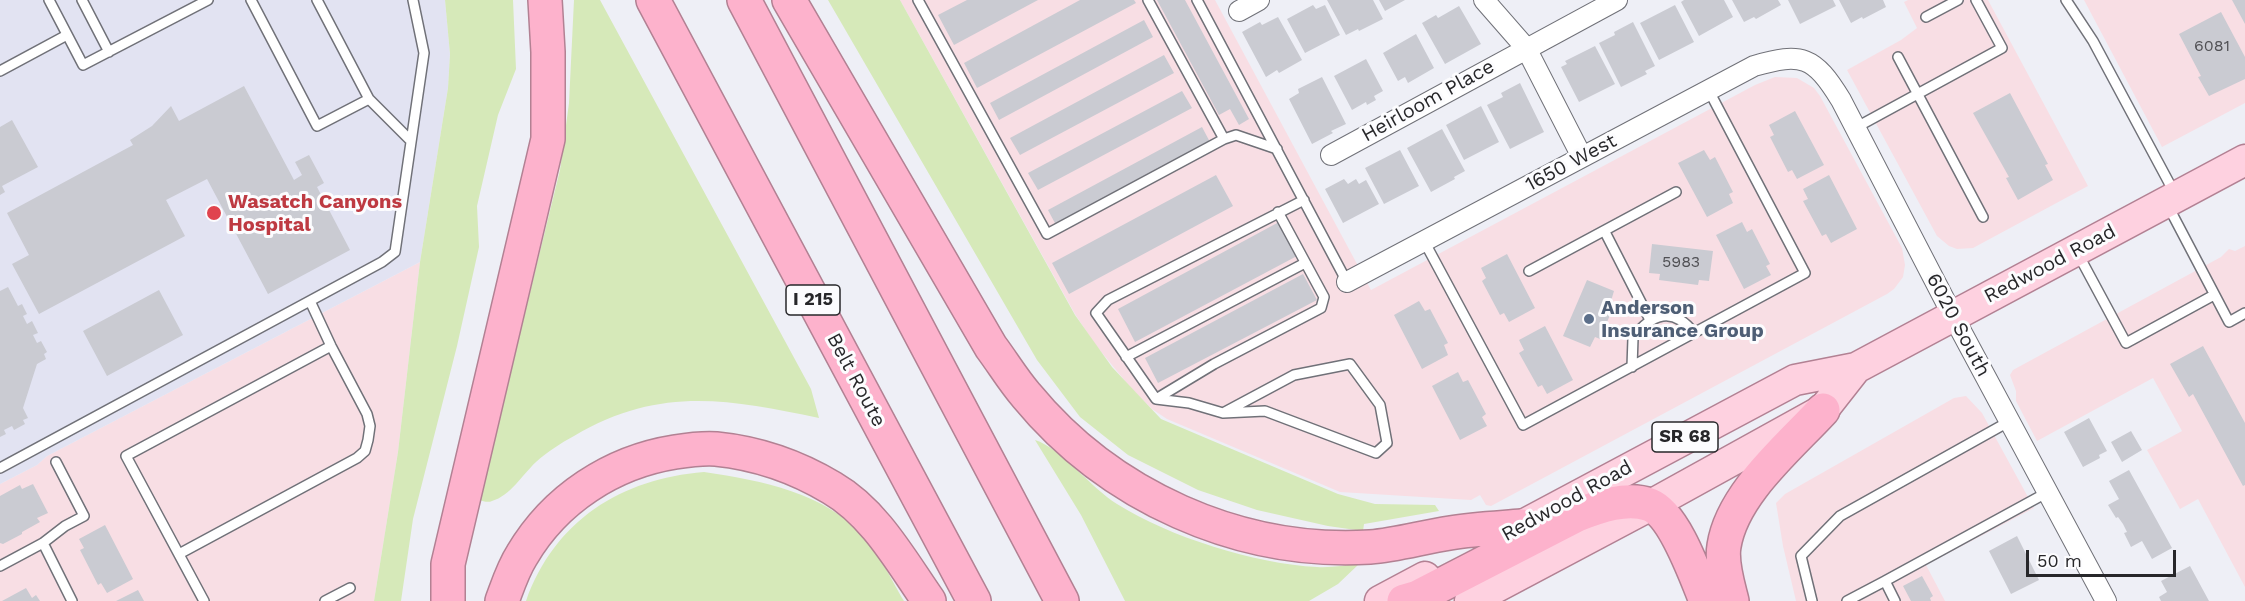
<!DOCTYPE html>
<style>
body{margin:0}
#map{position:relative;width:2245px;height:601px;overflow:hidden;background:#eeeff6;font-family:"Work Sans",sans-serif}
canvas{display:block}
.scale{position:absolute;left:2026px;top:550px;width:150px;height:27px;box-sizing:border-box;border:3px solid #27272a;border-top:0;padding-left:8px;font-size:18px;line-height:21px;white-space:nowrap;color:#27272a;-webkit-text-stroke:4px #fcfcfe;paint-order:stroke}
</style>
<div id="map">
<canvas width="2245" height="601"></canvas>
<div class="scale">50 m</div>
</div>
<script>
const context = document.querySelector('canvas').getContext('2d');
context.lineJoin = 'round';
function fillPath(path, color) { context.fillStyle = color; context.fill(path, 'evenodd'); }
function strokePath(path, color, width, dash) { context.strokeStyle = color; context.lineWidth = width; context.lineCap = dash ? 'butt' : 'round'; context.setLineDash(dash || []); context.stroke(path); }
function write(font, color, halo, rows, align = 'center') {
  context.font = font + ' "Work Sans",sans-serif'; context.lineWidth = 6; context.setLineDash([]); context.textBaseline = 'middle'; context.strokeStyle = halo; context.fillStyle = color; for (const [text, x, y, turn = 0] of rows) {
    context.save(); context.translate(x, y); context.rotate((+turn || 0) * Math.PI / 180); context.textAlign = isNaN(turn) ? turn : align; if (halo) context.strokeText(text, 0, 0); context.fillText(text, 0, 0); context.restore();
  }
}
fillPath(new Path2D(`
 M900 0H1215L1371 290 1755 85 1775 77 1797 78 1814 88 1820 96 1902 248 1905 265 1903 277 1894 289 1887 294 1491 506 1486 505 1480 495 1471 500 1340 492 1167 419 1152 409 1130 387 1094 343 1075 314Z
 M1908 0H1988L2088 186 1973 248 1957 249 1949 246 1937 236 1847 70 1901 40 1917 28 1904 2Z
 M2084 0H2245V103L2162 147Z
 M2245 246V587L2198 499 2180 509 2147 450 2182 431 2153 378 2037 441 2016 401V391L2010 375 2013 370 2221 257 2229 249 2235 251Z
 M420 262 398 452 374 601H0V484L37 465 47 456Z
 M1966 396 1982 413 2034 508 1926 565 1945 601H1796L1783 546 1776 503 1785 494 1954 398Z`), '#f8dee4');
fillPath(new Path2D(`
 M0 0H445L450 54 448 88 420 262 47 456 37 465 0 484Z`), '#e2e3f2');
fillPath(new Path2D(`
 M445 0H513L516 69 498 115 477 206 479 247 457 346 413 519 401 601H374L398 452 420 262 448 88 450 54Z
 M574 0H600L811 389 819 418C727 399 659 386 574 436 561 443 547 452 536 462 523 474 510 496 492 501 488 503 483 501 479 500L560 170 569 103Z
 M828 0H900L1075 315 1112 367 1161 419 1338 494 1375 504 1435 505 1439 511 1364 524 1363 531 1328 526 1257 510 1198 490 1128 455 1080 417 1037 360Z
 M1035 440C1061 448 1091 488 1117 504 1169 537 1256 564 1317 567 1331 568 1345 565 1359 564L1338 584 1309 601H1125L1081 515Z
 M704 472C764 481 823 492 866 538 879 553 893 583 904 601H526C555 520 621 479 704 472Z`), '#d6e9b9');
fillPath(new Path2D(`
 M967 0H1038L954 45 938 15Z
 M1080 0H1134L1136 3 977 88 964 63Z
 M1157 0H1185L1249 119 1239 125 1230 109 1219 115Z
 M1327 0H1373L1383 19 1359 31 1358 29 1346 35Z
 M1379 0H1405L1385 11Z
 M1684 0H1724L1733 17 1699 36 1681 2Z
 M1732 0H1778L1781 5 1756 19 1754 17 1744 22Z
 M1788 0H1833L1836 6 1800 24Z
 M1839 0H1883L1886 7 1863 19 1862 17 1851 23Z
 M2232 0H2245V24Z
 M1313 5 1316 9 1325 5 1340 35 1305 53 1287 19Z
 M1675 5 1694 42 1659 60 1640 23Z
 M1459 6 1481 44 1445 64 1422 23 1436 15 1438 18Z
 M2221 12 2245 57V79L2209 96 2198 77 2201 76 2179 34Z
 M1278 17 1302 60 1279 73 1277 70 1266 77 1242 32 1260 22 1262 25Z
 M1144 20 1153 37 999 120 990 103Z
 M1633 22 1655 66 1645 71 1647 74 1621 87 1599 43 1615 35 1614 32Z
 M1416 34 1434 68 1408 83 1405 77 1398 81 1383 53Z
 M1595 46 1615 84 1579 102 1561 67 1567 64 1565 61Z
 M1164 55 1174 73 1020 155 1010 138Z
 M1366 59 1383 91 1374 96 1376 100 1367 105 1366 102 1352 110 1334 76Z
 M1322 77 1346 124 1331 131 1333 133 1312 144 1289 99 1299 93 1298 89Z
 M1520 83 1544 132 1510 149 1487 105 1503 97 1501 93Z
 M244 86 294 180 302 175 295 162 309 155 324 183 317 187 350 250 268 294 207 179 166 200 185 236 39 314 12 264 29 255 7 213 133 145 130 140 152 126 171 106 179 121Z
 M1182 91 1192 108 1038 190 1028 173Z
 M2010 93 2048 164 2045 165 2053 180 2018 200 2006 178 2009 177 1973 113Z
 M1481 106 1499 142 1464 160 1446 125Z
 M1795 111 1824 165 1797 179 1792 170 1788 172 1770 137 1774 135 1769 125Z
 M12 120 38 167 2 186 5 192 0 195V127Z
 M1202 127 1211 144 1057 227 1048 210Z
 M1442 129 1465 171 1454 177 1455 179 1431 192 1407 148Z
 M1400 150 1419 186 1384 204 1365 168Z
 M1704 150 1710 160 1715 157 1733 192 1729 194 1733 203 1707 217 1678 163Z
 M1216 175 1233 206 1069 294 1052 263Z
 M1829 175 1857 229 1831 243 1826 234 1822 236 1803 201 1808 199 1803 189Z
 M1344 179 1348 184 1356 179 1359 184 1366 180 1379 204 1343 223 1325 189Z
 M1279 222 1297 256 1135 342 1118 309Z
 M1742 222 1747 232 1752 229 1770 264 1766 266 1771 275 1744 289 1716 235Z
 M1652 244 1713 251 1709 281 1699 280 1698 285 1659 280 1660 274 1649 273Z
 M1507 254 1535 308 1509 322 1504 313 1500 315 1482 281 1486 278 1481 268Z
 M1303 274 1317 300 1158 383 1145 358Z
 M1587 280 1614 291 1611 301 1615 303 1600 339 1595 337 1590 347 1563 336Z
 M8 287 18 306 22 304 27 314 23 316 27 324 32 321 38 333 33 335 37 343 41 341 47 352 44 354 46 359 37 364 23 408 28 418 23 420 25 424 14 430 12 426 4 430 6 434 0 437V291Z
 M159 290 183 335 107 376 83 331Z
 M1419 301 1425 311 1430 309 1448 343 1444 345 1448 355 1422 369 1394 315Z
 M1545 326 1573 380 1547 394 1542 385 1538 387 1519 353 1524 350 1519 340Z
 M2203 346 2245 423V485L2243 486 2193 394 2189 397 2170 364Z
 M1458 372 1463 382 1468 380 1486 414 1482 417 1487 426 1460 440 1432 386Z
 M2089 418 2107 451 2099 455 2100 458 2083 467 2064 432Z
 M2131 431 2142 450 2122 462 2111 442Z
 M2129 470 2172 548 2152 559 2142 541 2131 547 2124 533 2127 532 2123 524 2118 517 2116 518 2108 505 2119 499 2109 481Z
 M33 484 48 513 37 518 40 522 22 532V534L3 544 0 543V496L20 485 22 489Z
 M105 525 133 579 107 593 101 583 98 585 80 550 84 548 79 539Z
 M2017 536 2039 580 2011 594 1989 551Z
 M2190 566 2209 601H2161L2159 597 2167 592 2161 581Z
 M1922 576 1933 596 1930 598 1931 601H1911L1903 586Z
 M26 588 32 598 36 595 40 601H2Z
 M138 590 144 601H116Z`), '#cacbd2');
const lane = new Path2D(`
 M49 0 83 65 208 0
 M82 0 109 52
 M251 0 317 126 369 99
 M317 0 369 99 411 141
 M918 0 1047 234 1224 139 1236 135 1277 149
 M1148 0 1224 139
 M1197 0 1347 282
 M2066 0 2093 41 2174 192
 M1926 17 1958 0
 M1898 57 1983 217
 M0 71 67 35
 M1855 128 2002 48 1976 0
 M2167 204 2229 322 2245 313
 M1605 232 1650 320
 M1424 241 1523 425 1805 273 1708 89
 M2078 254 2126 343 2214 295
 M1529 271 1676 192
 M1126 357 1305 263
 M1632 367 1633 338C1652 313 1673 306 1694 333
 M1156 399 1214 364 1321 308 1324 297 1278 212
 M1223 413 1294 375 1350 364 1380 405 1387 443 1376 453 1265 411 1223 413 1189 403 1156 399 1096 313 1108 300 1304 200
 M0 468 382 262 395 252 424 53 413 0
 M43 543 72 601
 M179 554 357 458 365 451 368 440 370 426 367 414 331 346 310 301
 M0 566 43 543 65 526 84 516 56 462
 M204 601 126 456 331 346
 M325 601 350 588
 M1812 601 1801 556 1840 516 2010 421
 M1847 601 1885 581
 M1895 601 1885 581 2048 492`);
const street = new Path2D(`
 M1484 0 1526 48 1582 157
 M1239 11 1259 0
 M1331 155 1617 0
 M1347 282 1754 66C1802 52 1814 56 1841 100L1953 316 2106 601`);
const primary = new Path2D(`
 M1510 532 1795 380 1856 368 2245 160
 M1380 601 1425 577
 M1470 601 1651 505 1823 410 1856 368`);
const highway = new Path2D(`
 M653 0 974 601
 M744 0 1062 601
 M789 0 991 347C1003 363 1013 380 1026 395 1109 496 1239 555 1370 547 1397 545 1423 537 1450 533 1474 529 1498 528 1522 526
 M448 601V564L548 139V52L545 0
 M502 601C508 585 513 569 522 555 555 499 612 462 675 452 688 450 703 448 716 449 756 453 797 467 832 488 875 513 901 561 929 601
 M1404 601 1418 597 1577 515C1598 507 1627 496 1650 505 1675 515 1696 577 1706 601
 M1732 601C1728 585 1721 563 1724 546 1732 494 1788 448 1823 410`);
strokePath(lane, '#707178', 12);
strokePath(street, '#707178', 22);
strokePath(primary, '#b28193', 33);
strokePath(highway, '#b28193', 36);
strokePath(lane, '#fff', 9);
strokePath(street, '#fff', 20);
strokePath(primary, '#fed1e0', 30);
strokePath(highway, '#fdb2cc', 33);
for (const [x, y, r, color] of [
 [214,213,8,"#e0444e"],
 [1589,319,6,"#5c6f8a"]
]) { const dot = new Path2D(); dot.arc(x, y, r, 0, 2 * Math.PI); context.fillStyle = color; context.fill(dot); strokePath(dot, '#fcfcfe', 2); }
write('16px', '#505054', null, [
 ["6081",2212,46],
 ["5983",1681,262]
]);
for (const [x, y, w] of [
 [813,300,54],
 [1685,437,66]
]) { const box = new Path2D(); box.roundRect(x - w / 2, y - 15, w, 30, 4.5); context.fillStyle = '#fcfcfe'; context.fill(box); strokePath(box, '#27272a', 1.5); }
write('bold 18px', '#27272a', null, [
 ["I 215",813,300],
 ["SR 68",1685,437]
]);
write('20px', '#27272a', '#fcfcfe', [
 ["Heirloom Place",1428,101,-29],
 ["1650 West",1571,163,-28],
 ["Redwood Road",2050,264,-28],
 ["6020 South",1958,325,62],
 ["Belt Route",856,380,62],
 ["Redwood Road",1567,501,-29]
]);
write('bold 20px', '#be3a42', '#fcfcfe', [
 ["Wasatch Canyons",228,202],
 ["Hospital",228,225]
], 'left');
write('bold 20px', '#4e5e75', '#fcfcfe', [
 ["Anderson",1601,308],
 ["Insurance Group",1601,331]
], 'left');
</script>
